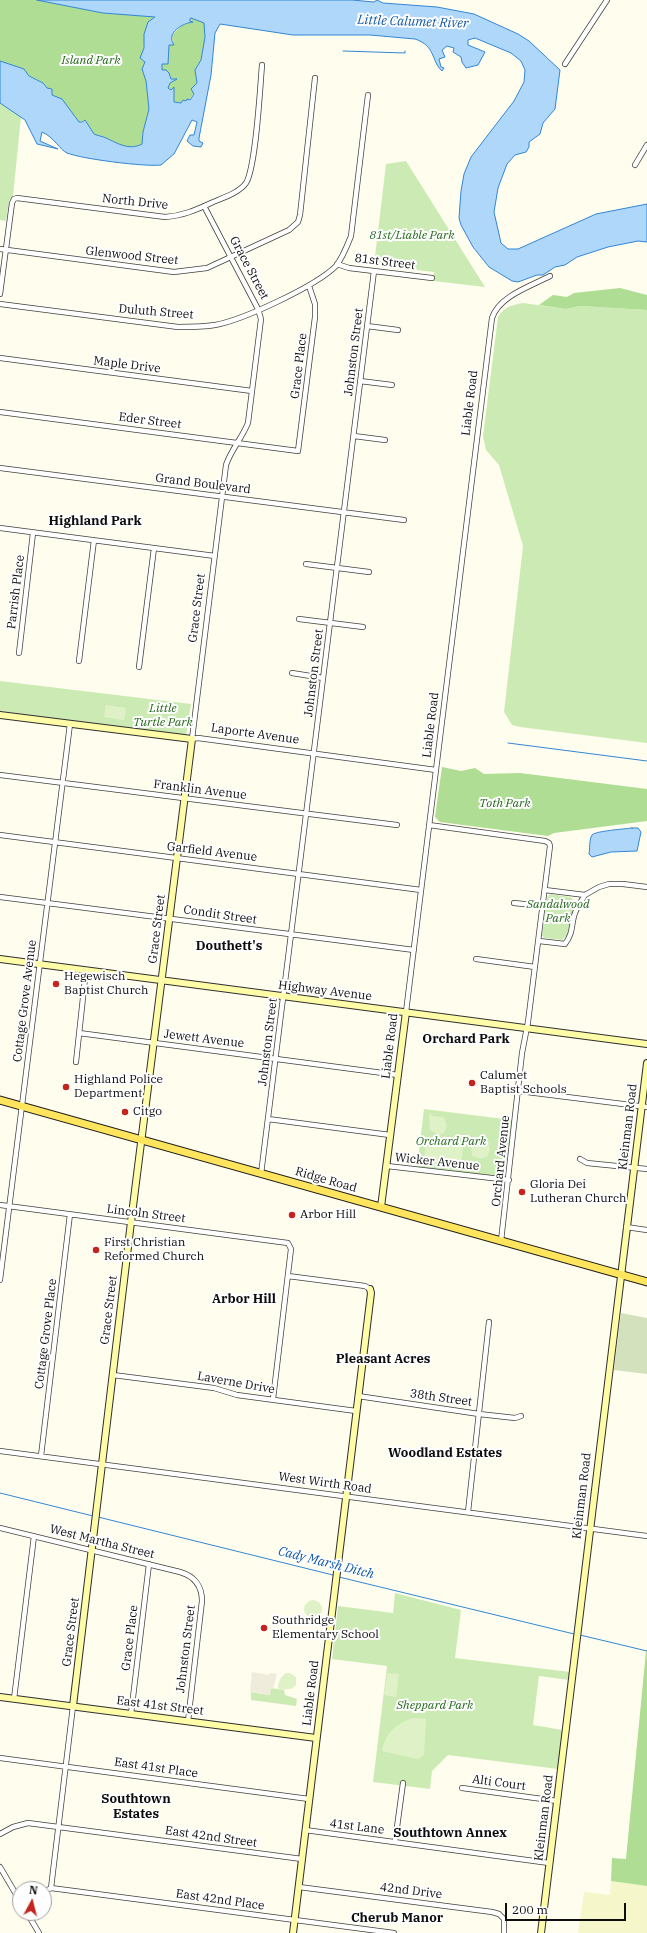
<!DOCTYPE html>
<style>
body{margin:0}
#map{position:relative;width:647px;height:1933px;overflow:hidden;background:#fffded;font-family:"IBM Plex Serif",serif}
canvas{display:block}
.north{position:absolute;left:12px;top:1881px;width:40px;height:40px;box-sizing:border-box;background:#fff;border:1px solid #9e9e9e;border-radius:50%;rotate:7deg;font-size:11px;font-weight:700;line-height:16px;text-align:center;color:#0d0d0d}
.north::after{content:'';display:block;margin:auto;width:14px;height:18px;background:#c4241e;clip-path:polygon(50% 0,100% 100%,50% 72%,0 100%)}
.scale{position:absolute;left:505px;top:1903px;width:121px;height:18px;box-sizing:border-box;border:2px solid #0d0d0d;border-top:0;padding-left:5px;font-size:12px;line-height:14px;white-space:nowrap;color:#0d0d0d;-webkit-text-stroke:3px #fff;paint-order:stroke}
</style>
<div id="map">
<canvas width="647" height="1933"></canvas>
<div class="north">N</div>
<div class="scale">200 m</div>
</div>
<script>
const context = document.querySelector('canvas').getContext('2d');
context.lineJoin = 'round';
function fillPath(path, color) { context.fillStyle = color; context.fill(path, 'evenodd'); }
function strokePath(path, color, width, dash) { context.strokeStyle = color; context.lineWidth = width; context.lineCap = dash ? 'butt' : 'round'; context.setLineDash(dash || []); context.stroke(path); }
function write(font, color, halo, rows, align = 'center') {
  context.font = font + ' "IBM Plex Serif",serif'; context.lineWidth = 4; context.setLineDash([]); context.textBaseline = 'middle'; context.strokeStyle = halo; context.fillStyle = color; for (const [text, x, y, turn = 0] of rows) {
    context.save(); context.translate(x, y); context.rotate((+turn || 0) * Math.PI / 180); context.textAlign = isNaN(turn) ? turn : align; if (halo) context.strokeText(text, 0, 0); context.fillText(text, 0, 0); context.restore();
  }
}
fillPath(new Path2D(`
 M611 1881 647 1886V1933H578L584 1892 610 1895Z`), '#f6f6cb');
fillPath(new Path2D(`
 M0 103 21 117 13 196 9 201 6 221 0 220Z
 M406 161 485 287 433 281 434 272 374 265 386 164Z
 M523 303 566 309 580 306 647 310V743L520 727 512 725 504 712 523 546 499 465 486 450 483 436 498 317C504 307 511 305 523 303Z
 M0 681 191 704 186 736 0 711Z
 M550 894 570 897 575 901 568 935 562 940 545 938 542 936 547 898Z
 M424 1109 512 1120 504 1178 417 1168Z
 M395 1593 461 1610 455 1658 570 1672 569 1680 539 1676 533 1725 563 1730 558 1769 448 1755 432 1771 430 1789 373 1782 387 1666 332 1659 338 1606 393 1613Z
 M271 1688 284 1690 285 1695 297 1699 296 1706 251 1700V1692L269 1695Z`), '#ccebb4');
fillPath(new Path2D(`
 M0 0H37L103 13 154 16C153 19 149 22 148 27 144 38 144 48 142 60L145 62 142 69 146 81 149 109 143 132 142 144C128 151 117 143 106 138 102 136 98 136 94 134L85 120 79 122 65 104 52 95V89L47 88 43 83 29 76 24 69 9 66 0 61Z
 M191 18 204 23 205 37 201 60 195 70 197 83 192 89 194 93 189 100H183L181 103 174 102V88L171 90 168 88 170 83 177 79H171L166 70H162V64H166L169 45H173L172 35 182 25 192 22 190 21Z
 M620 288 647 295V310L580 306 566 309 539 305 553 295 567 297 574 293Z
 M442 767 461 771 475 768 484 774 520 773 647 789V821L554 833 548 836 440 822 435 817Z
 M646 1651H647V1886L611 1881 612 1858 626 1859Z`), '#aedd93');
fillPath(new Path2D(`
 M621 1313 647 1318V1374L614 1370Z`), '#d3e2bd');
fillPath(new Path2D(`
 M106 705 126 708 124 720 104 717Z
 M431 1113 432 1116 443 1117C448 1123 447 1127 444 1133L439 1135 430 1130 429 1115Z
 M473 1140 487 1142C491 1147 490 1151 487 1157L481 1159 472 1156 471 1142Z
 M426 1142 463 1146 461 1165 424 1160Z
 M304 1609a9 9 0 1 1 18 0a9 9 0 1 1-18 0Z
 M286 1673H290L296 1677V1685L291 1689 279 1690C276 1685 281 1676 286 1673Z
 M387 1673 399 1674 396 1697 384 1695Z
 M414 1718 426 1719 424 1755 418 1759 382 1751C385 1733 396 1723 414 1718Z`), '#dff2c7');
fillPath(new Path2D(`
 M252 1672 269 1675 270 1673 277 1674 273 1689H271L270 1695 250 1692Z`), '#efecdc');
const water = new Path2D(`
 M37 0H352L374 2 377 0 383 3 437 7 474 14 518 34 529 41 560 70 555 109 543 123 540 134 529 142V147L526 152 515 155 507 164 498 188 494 212 501 243 508 249H518L596 214 647 204V242L638 241 608 247 577 257 565 265 555 267 543 275H537L518 282 512 281 489 267 473 247 461 225 459 218 461 191 464 174 471 157 514 101 524 82 525 70 521 61 511 53 475 38 468 40V45L485 52 478 65 466 68 462 62 461 57 453 52 454 48 447 46 442 50 445 57 439 59 441 67 444 68 442 71C431 61 436 46 415 39L370 35H293L220 24 215 33 211 75 199 138V141L203 143 201 147 193 146 187 141 190 135H194L197 122 192 120 174 154 161 165C145 167 82 159 67 153 60 150 54 137 42 132L40 141 58 149 37 144 25 120 0 103V61L24 69 29 76 43 83 47 88 52 89V95L62 99 79 122H82L85 120 94 134C98 136 102 136 106 138 117 143 129 151 142 144L143 132 149 109 146 81 142 69 145 62 140 58 144 48V34L148 22 155 17 103 13ZM191 18 204 23 205 37 201 60 195 70 197 83 191 89 194 94 190 100 187 99 186 101 183 100 181 103 174 102V87L171 90 168 88 170 83 177 79H171L169 73 166 70H162V64H168L169 45H174C165 33 183 23 193 22L190 21Z
 M632 828H638L641 832 637 851 611 852 592 857 589 854C590 850 589 839 592 835 595 831 625 829 632 828Z`);
fillPath(water, '#afd7f9');
strokePath(water, '#3286d4', 1);
strokePath(new Path2D(`
 M343 51 405 53V51
 M508 743 647 761
 M0 1493 93 1516
 M98 1517 333 1575
 M339 1577 574 1634
 M580 1635 647 1651`), '#3286d4', 1);
const street = new Path2D(`
 M565 64 607 0
 M635 165 647 145
 M204 206 258 309 261 319 248 423C242 438 231 450 226 465L192 739 198 738 436 770
 M0 249 174 272 207 268 289 230 298 222 300 215 315 78
 M337 264 349 268 432 278
 M0 294 12 203 14 199 17 198 165 217C182 216 196 210 211 203 222 198 239 193 246 183 256 167 260 88 262 65
 M0 304 178 327C190 327 203 327 215 325 243 320 316 286 336 266 343 257 347 246 351 236L368 95
 M367 326 398 330
 M0 358 252 391
 M360 381 392 385
 M0 412 298 451 315 317V304L309 286
 M354 436 385 440
 M0 468 404 520
 M0 528 215 556
 M306 564 369 572
 M299 619 363 627
 M19 653 33 533
 M79 661 94 540
 M139 667 154 548
 M292 673 323 678
 M0 775 397 825
 M429 825 545 841 549 843 550 846 528 1022 522 1053 501 1241
 M0 835 421 890
 M545 890 585 895 599 887 609 884H623L647 887
 M0 897 414 950
 M514 903 543 906
 M539 941 565 944C573 933 571 928 574 916 576 908 581 902 585 895
 M476 959 535 967
 M406 1012 492 318C499 296 531 286 550 276
 M79 1033 398 1075
 M76 1062 86 970
 M519 1091 647 1107
 M268 1119 390 1135
 M580 1159 587 1163 647 1169
 M387 1166 509 1180
 M261 1174 374 271
 M0 1205 288 1243 291 1249 273 1399
 M626 1227 647 1230
 M288 1276 365 1286 370 1289
 M0 1280 70 724
 M113 1375 214 1388 237 1395 356 1411
 M358 1396 479 1414 515 1418 521 1416
 M0 1451 647 1536
 M41 1456 70 1214
 M468 1512 489 1322
 M0 1528 180 1572C194 1576 202 1586 202 1601L188 1721
 M14 1699 34 1536
 M131 1714 149 1564
 M0 1758 309 1799
 M462 1788 557 1801
 M305 1830 549 1863
 M0 1834 13 1827 28 1823 302 1859
 M395 1842 403 1783
 M0 1867 20 1901
 M299 1887 492 1912 499 1914 504 1919V1933
 M51 1888 73 1706
 M44 1892 51 1888 394 1933
 M27 1913 39 1933`);
const secondary = new Path2D(`
 M0 715 192 739 131 1222 73 1706
 M0 959 647 1044
 M381 1207 406 1012
 M0 1697 316 1738
 M293 1933 371 1293 370 1289
 M541 1933 647 1063`);
const primary = new Path2D(`
 M0 1100 647 1282`);
strokePath(street, '#404040', 6);
strokePath(secondary, '#2f2f2f', 8);
strokePath(primary, '#1e1e1e', 9);
strokePath(street, '#fff', 4.5);
strokePath(secondary, '#fffca8', 6);
strokePath(primary, '#ffe55d', 7);
for (const [x, y, r, color] of [
 [56,984,4,"#c4241e"],
 [472,1083,4,"#c4241e"],
 [66,1087,4,"#c4241e"],
 [125,1112,4,"#c4241e"],
 [522,1192,4,"#c4241e"],
 [292,1215,4,"#c4241e"],
 [96,1250,4,"#c4241e"],
 [264,1628,4,"#c4241e"]
]) { const dot = new Path2D(); dot.arc(x, y, r, 0, 2 * Math.PI); context.fillStyle = color; context.fill(dot); strokePath(dot, '#fff', 1.5); }
write('italic 12px', '#24681a', '#fff', [
 ["Island Park",91,61],
 ["81st/Liable Park",412,236],
 ["Little",163,709],
 ["Turtle Park",163,723],
 ["Toth Park",505,804],
 ["Sandalwood",558,905],
 ["Park",558,919],
 ["Orchard Park",451,1142],
 ["Sheppard Park",435,1706]
]);
write('12px', '#0d0d0d', '#fff', [
 ["North Drive",135,202,6],
 ["Glenwood Street",132,256,6],
 ["81st Street",385,262,7],
 ["Grace Street",249,268,62],
 ["Duluth Street",156,312,5],
 ["Johnston Street",354,352,-83],
 ["Maple Drive",127,365,7],
 ["Grace Place",299,366,-83],
 ["Liable Road",470,403,-83],
 ["Eder Street",150,421,7],
 ["Grand Boulevard",203,484,7],
 ["Parrish Place",16,592,-83],
 ["Grace Street",197,608,-83],
 ["Johnston Street",314,673,-83],
 ["Liable Road",431,725,-83],
 ["Laporte Avenue",255,734,8],
 ["Franklin Avenue",200,790,7],
 ["Garfield Avenue",212,852,7],
 ["Condit Street",220,915,8],
 ["Grace Street",157,929,-83],
 ["Highway Avenue",325,991,7],
 ["Cottage Grove Avenue",25,1001,-83],
 ["Jewett Avenue",204,1039,7],
 ["Johnston Street",268,1042,-83],
 ["Liable Road",390,1046,-83],
 ["Kleinman Road",628,1127,-83],
 ["Orchard Avenue",501,1161,-84],
 ["Wicker Avenue",437,1162,6],
 ["Ridge Road",326,1180,16],
 ["Lincoln Street",146,1214,7],
 ["Grace Street",109,1310,-83],
 ["Cottage Grove Place",46,1334,-83],
 ["Laverne Drive",236,1383,10],
 ["38th Street",441,1398,8],
 ["West Wirth Road",325,1483,8],
 ["Kleinman Road",582,1496,-83],
 ["West Martha Street",102,1542,14],
 ["Grace Street",71,1632,-83],
 ["Grace Place",130,1638,-83],
 ["Johnston Street",186,1649,-83],
 ["Liable Road",311,1693,-83],
 ["East 41st Street",160,1706,7],
 ["East 41st Place",156,1768,8],
 ["Alti Court",499,1783,8],
 ["Kleinman Road",544,1818,-83],
 ["41st Lane",357,1827,7],
 ["East 42nd Street",211,1837,8],
 ["42nd Drive",411,1891,7],
 ["East 42nd Place",220,1900,8]
]);
write('12px', '#0d0d0d', '#fff', [
 ["Hegewisch",64,977],
 ["Baptist Church",64,991],
 ["Calumet",480,1076],
 ["Baptist Schools",480,1090],
 ["Highland Police",74,1080],
 ["Department",74,1094],
 ["Citgo",133,1112],
 ["Gloria Dei",530,1185],
 ["Lutheran Church",530,1199],
 ["Arbor Hill",300,1215],
 ["First Christian",104,1243],
 ["Reformed Church",104,1257],
 ["Southridge",272,1621],
 ["Elementary School",272,1635]
], 'left');
write('italic 13px', '#1058a5', '#fff', [
 ["Little Calumet River",413,22,2],
 ["Cady Marsh Ditch",326,1563,14]
]);
write('bold 13px', '#0d0d0d', '#fff', [
 ["Highland Park",95,521],
 ["Douthett's",229,946],
 ["Orchard Park",466,1039],
 ["Arbor Hill",244,1299],
 ["Pleasant Acres",383,1359],
 ["Woodland Estates",445,1453],
 ["Southtown",136,1799],
 ["Estates",136,1814],
 ["Southtown Annex",450,1833],
 ["Cherub Manor",397,1918]
]);
</script>
